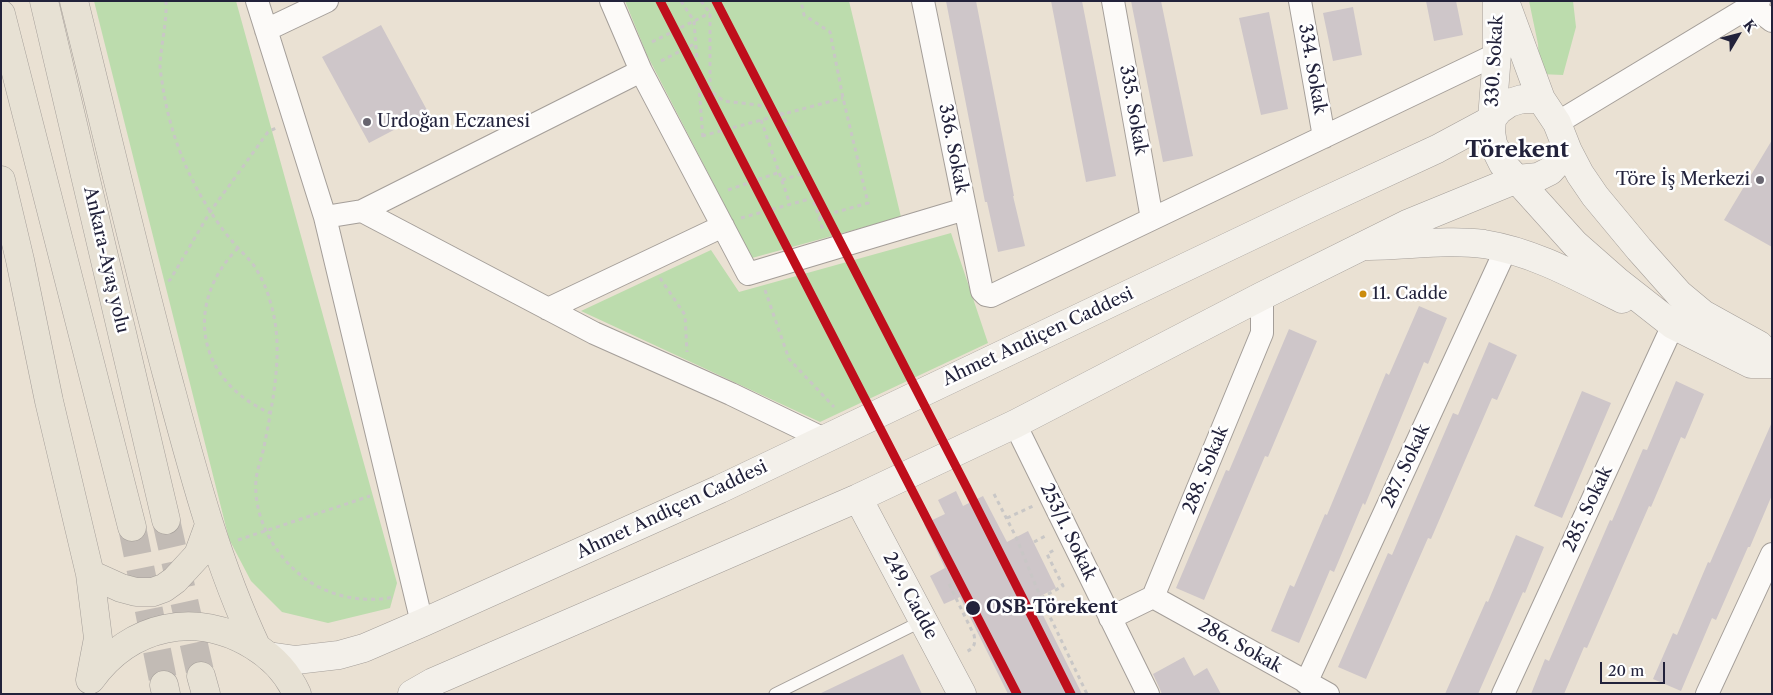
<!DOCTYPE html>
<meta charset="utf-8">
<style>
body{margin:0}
#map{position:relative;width:1773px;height:695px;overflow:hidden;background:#eae1d3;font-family:"Libre Caslon Text",serif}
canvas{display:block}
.frame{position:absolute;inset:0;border:2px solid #22223b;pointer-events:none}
.north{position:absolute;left:1713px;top:10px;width:50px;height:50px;-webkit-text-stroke:4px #fff;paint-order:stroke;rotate:53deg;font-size:14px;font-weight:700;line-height:20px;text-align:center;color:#22223b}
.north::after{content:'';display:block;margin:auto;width:18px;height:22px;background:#22223b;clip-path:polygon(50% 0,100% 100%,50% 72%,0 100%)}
.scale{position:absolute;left:1600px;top:662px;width:65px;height:22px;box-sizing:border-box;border:2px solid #22223b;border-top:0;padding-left:6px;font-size:15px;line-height:18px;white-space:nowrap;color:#22223b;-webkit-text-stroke:4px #fff;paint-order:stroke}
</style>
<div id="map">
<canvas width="1773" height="695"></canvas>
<div class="frame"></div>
<div class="north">K</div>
<div class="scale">20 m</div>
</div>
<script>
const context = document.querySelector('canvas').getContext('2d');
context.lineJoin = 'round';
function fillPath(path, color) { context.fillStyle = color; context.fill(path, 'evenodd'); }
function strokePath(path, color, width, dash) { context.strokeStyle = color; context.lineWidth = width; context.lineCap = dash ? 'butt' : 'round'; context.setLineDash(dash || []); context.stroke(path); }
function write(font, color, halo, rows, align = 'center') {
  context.font = font + ' "Libre Caslon Text",serif'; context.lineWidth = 5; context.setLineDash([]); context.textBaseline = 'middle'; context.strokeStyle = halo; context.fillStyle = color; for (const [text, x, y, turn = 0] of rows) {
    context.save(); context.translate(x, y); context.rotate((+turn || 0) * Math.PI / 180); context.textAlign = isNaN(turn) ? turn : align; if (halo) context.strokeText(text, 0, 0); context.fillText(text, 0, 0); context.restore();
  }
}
fillPath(new Path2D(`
 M94 1H236L397 583 390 608 328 623 282 612 251 581 229 539Z
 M625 1H849L901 217 752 258 647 55Z
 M1529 1H1573L1576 27 1563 75 1540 74 1538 44Z
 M951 233 988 343 820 422 581 311 711 250 739 292Z`), '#bcdcad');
fillPath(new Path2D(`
 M946 1H976L1014 196H1013L1025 246 998 252 987 202H985Z
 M1051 1H1082L1116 176 1086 182Z
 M1131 1H1161L1193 156 1163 162Z
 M1426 1H1456L1463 35 1434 41Z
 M1353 7 1362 55 1333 61 1323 13Z
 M1269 12 1288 109 1261 115 1239 18Z
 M381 25 428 112 369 143 322 57Z
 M1772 140V247L1724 220Z
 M1419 306 1447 318 1428 364 1424 362 1365 505 1363 503 1334 572 1330 570 1299 643 1271 631 1290 585 1294 587 1325 514 1327 515 1386 373 1389 375Z
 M1289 329 1317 341 1268 457 1265 456 1204 600 1176 588 1226 470 1229 471Z
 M1489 342 1517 355 1497 400 1492 398 1431 539 1428 538 1366 679 1338 667 1388 553 1392 555 1453 413 1458 415Z
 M1676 381 1704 394 1685 439 1681 437 1651 507 1649 506 1587 648 1584 647 1564 694H1531L1545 659 1549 661 1610 520 1612 521 1643 449 1647 450Z
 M1582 391 1611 403 1562 518 1534 506Z
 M1772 422V495L1750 547H1748L1716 620 1712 618 1681 691 1653 679 1673 633 1677 635 1708 562 1710 563Z
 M956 491 963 506 983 496 1007 542 1028 531 1056 588 1035 599 1082 694H1008L960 597 944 604 930 576 945 568 924 524 945 514 938 500Z
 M1516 535 1544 547 1525 593 1523 592 1478 694H1445L1486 601 1488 602Z
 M903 654 922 694H819Z
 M1184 657 1194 676 1207 668 1221 694H1162L1153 674Z`), '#cec6c9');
strokePath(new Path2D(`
 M166 520 201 676
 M132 527 164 685`), '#c2bbb5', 28, [28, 14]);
const lane = new Path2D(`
 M775 694 922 621`);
const street = new Path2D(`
 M257 1 325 217 422 623
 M611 1 641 71 748 274 965 209
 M923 1 982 291 986 295 991 296 1497 54
 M1113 1 1152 219
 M1300 1 1324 137
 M1751 5 1772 21
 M266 30 327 1
 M1557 123 1759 1
 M362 211 594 333 731 394 824 439
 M325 217 362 211 641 71
 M548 309 723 226
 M1015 424 1148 694
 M1153 597 1328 694
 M1110 618 1153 597 1262 333V296
 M1306 683 1506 249
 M1503 694 1673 325
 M1707 694 1772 554`);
const secondary = new Path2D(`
 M1497 1V54L1491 132 1493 144 1503 164 1575 244 1617 281 1673 325 1751 364H1772
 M1505 1 1541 99 1557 123 1568 151 1580 174 1595 196 1639 249 1679 294 1703 314 1759 345 1772 360
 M1369 246C1407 246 1446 239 1484 244 1534 252 1578 277 1622 299
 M858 498 962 694
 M268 656 296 660 339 655 364 648 422 623 720 489 1316 205 1437 149 1491 120 1499 110 1509 103 1522 99H1541
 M412 694 433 682 858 498 1015 424 1262 296 1407 224 1517 179 1538 177 1550 171 1568 151`);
const highway = new Path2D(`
 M44 1 166 520
 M74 1C105 126 134 251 167 375 192 468 216 561 257 648
 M1 14 132 527
 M1 180 20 260 49 401 90 574 98 638 90 680
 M90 574 121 588 136 592H153L164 588 175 580 198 555 209 525
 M201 676 206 694
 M91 679C130 625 196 610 254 646 272 657 288 674 297 694
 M164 685 166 694`);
strokePath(lane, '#a49e99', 13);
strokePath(street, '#a49e99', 24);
strokePath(secondary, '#a49e99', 29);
strokePath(highway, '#a49e99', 29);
strokePath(new Path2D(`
 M166 1C167 23 161 44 160 65 160 72 162 80 163 88 170 133 187 176 212 214 218 223 225 233 232 241 239 250 248 257 255 267 261 277 267 289 270 301 285 347 273 400 264 447 262 457 257 469 256 480 253 519 276 558 307 580 332 597 364 603 394 597
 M681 1 694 21 703 139
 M701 1 710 13V91L724 101 758 105 783 114 819 217 868 203 843 98 830 32 804 15 801 1
 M652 42 710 13
 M661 61 696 43
 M761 120 790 204
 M702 136 843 98
 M782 180 804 173
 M728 190 780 172
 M819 217 823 230
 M741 218 813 198
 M238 248C183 304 197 381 270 413
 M660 278 685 315 687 352
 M168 281 170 280 210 212 268 132 276 128
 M765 290 789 359 834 407
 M994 494 1016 537 1040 596 1087 694
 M1007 518 1033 506
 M238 540 370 496
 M1034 542 1047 535
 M949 584 974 635C976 644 974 648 966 652
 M1041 598 1063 586 1047 554 1054 550`), '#c9c7c6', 3, [4, 4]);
strokePath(lane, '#fcfaf8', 11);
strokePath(street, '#fcfaf8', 22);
strokePath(secondary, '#f3f0ea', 28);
strokePath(highway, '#e7e1d4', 28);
strokePath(new Path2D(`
 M660 1 1017 694
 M716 1 966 486 1071 694`), '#bf0e1c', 9);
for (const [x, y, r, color] of [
 [367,122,5,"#686570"],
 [1760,180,5,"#686570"],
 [1363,294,4.5,"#cc8c0c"],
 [973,608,8,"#22223b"]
]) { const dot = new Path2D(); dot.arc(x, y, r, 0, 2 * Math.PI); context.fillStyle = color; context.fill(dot); strokePath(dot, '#fff', 2); }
write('17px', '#22223b', '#fff', [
 ["11. Cadde",1372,294]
], 'left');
write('18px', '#22223b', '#fff', [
 ["330. Sokak",1495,61,-87],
 ["334. Sokak",1312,69,80],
 ["335. Sokak",1133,110,80],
 ["336. Sokak",953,149,79],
 ["Ankara-Ayaş yolu",106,260,77],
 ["Ahmet Andiçen Caddesi",1038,337,-25],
 ["287. Sokak",1406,466,-65],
 ["288. Sokak",1206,470,-68],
 ["285. Sokak",1588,509,-65],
 ["Ahmet Andiçen Caddesi",672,510,-25],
 ["253/1. Sokak",1068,532,64],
 ["249. Cadde",910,596,62],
 ["286. Sokak",1240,646,29]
]);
write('18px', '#22223b', '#fff', [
 ["Urdoğan Eczanesi",377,122],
 ["Töre İş Merkezi",1750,180,"right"]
], 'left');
write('bold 18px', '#22223b', '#fff', [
 ["OSB-Törekent",986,608]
], 'left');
write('bold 22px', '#22223b', '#fff', [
 ["Törekent",1517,151]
]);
</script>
